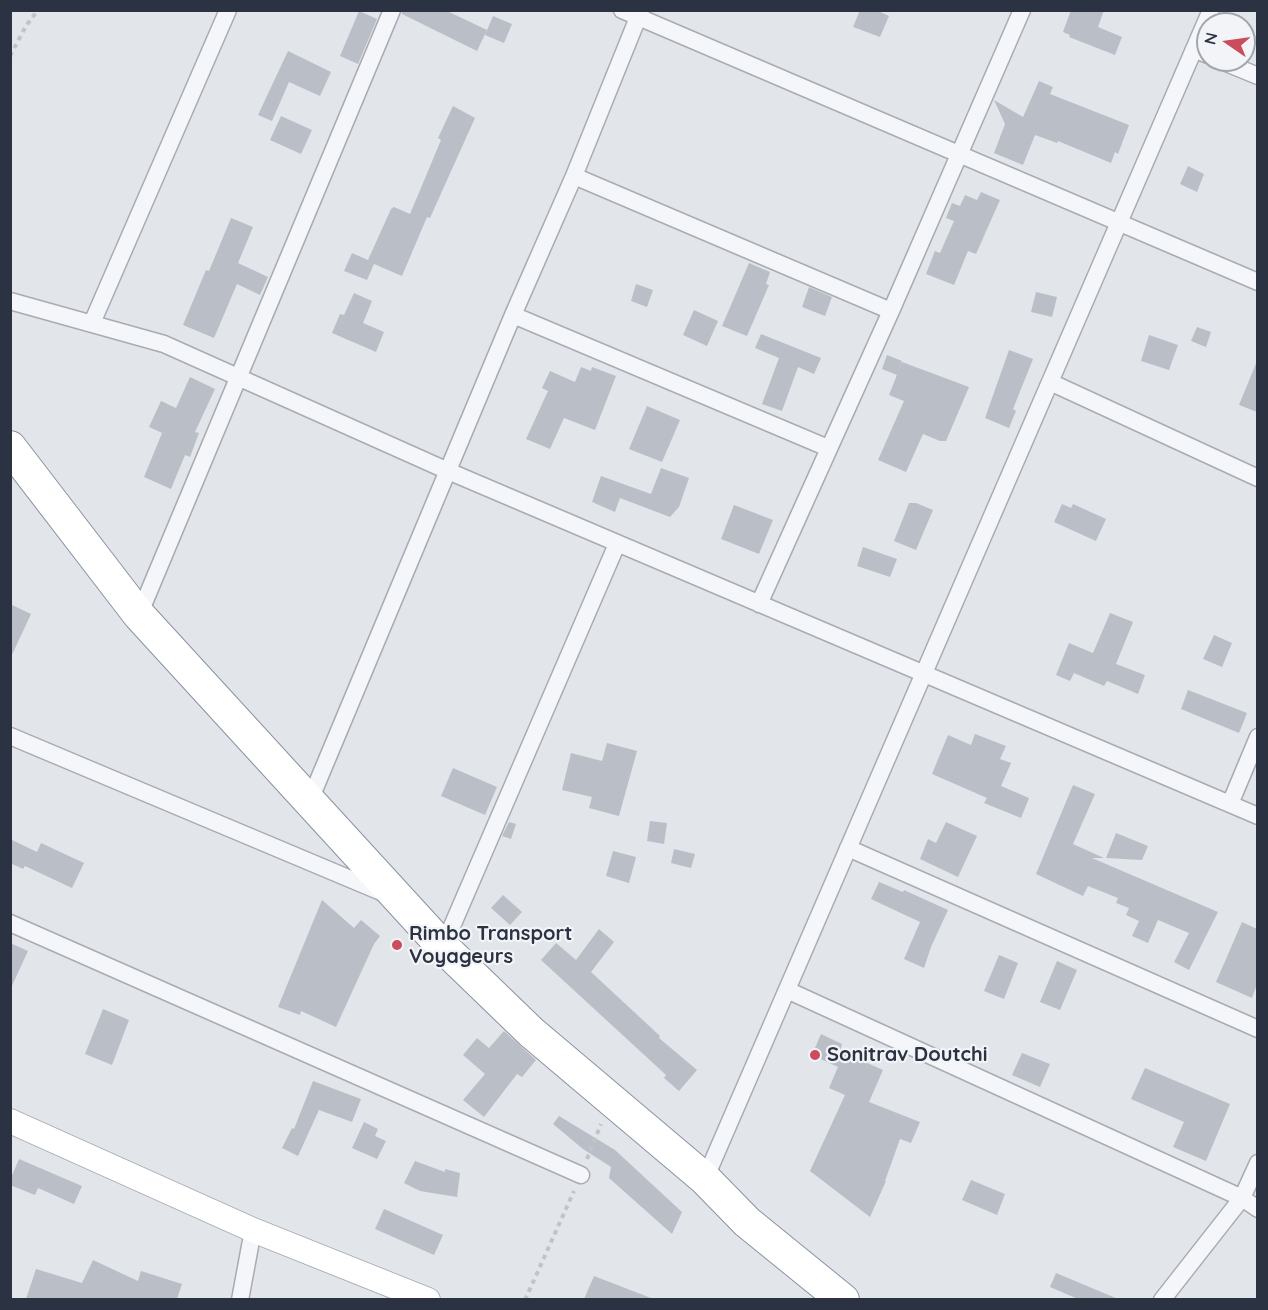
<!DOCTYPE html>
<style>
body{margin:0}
#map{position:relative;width:1268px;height:1310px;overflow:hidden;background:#e2e5ea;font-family:Quicksand,sans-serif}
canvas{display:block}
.frame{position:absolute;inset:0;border:12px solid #2b3342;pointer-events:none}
.north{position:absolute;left:1196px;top:12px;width:60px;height:60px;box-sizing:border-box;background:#f2f4f8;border:2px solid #a2a7af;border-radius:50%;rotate:283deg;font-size:16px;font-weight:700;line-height:24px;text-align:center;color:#2b3342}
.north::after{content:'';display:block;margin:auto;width:21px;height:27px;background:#cb4c5d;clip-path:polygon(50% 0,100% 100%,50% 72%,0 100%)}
</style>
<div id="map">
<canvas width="1268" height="1310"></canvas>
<div class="frame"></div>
<div class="north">N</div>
</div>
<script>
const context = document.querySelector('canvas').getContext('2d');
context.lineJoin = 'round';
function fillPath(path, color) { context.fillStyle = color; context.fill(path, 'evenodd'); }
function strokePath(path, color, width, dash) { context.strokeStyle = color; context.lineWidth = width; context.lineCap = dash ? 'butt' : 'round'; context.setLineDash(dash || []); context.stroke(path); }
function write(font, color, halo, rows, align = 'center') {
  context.font = font + ' Quicksand,sans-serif'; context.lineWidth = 4.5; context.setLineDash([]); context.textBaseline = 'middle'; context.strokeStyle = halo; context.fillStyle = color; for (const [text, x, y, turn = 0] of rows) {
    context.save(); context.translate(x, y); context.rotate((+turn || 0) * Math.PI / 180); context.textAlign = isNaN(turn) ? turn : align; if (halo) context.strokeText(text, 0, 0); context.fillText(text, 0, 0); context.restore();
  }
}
fillPath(new Path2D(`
 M402 10H445L487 30 477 51 402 14Z
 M860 10H876L889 16 880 37 853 27Z
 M1071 10H1104L1098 27 1122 37 1115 55 1069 37 1070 35 1063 32Z
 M359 11 377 19 358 64 340 56Z
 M493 16 512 24 504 43 485 35Z
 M288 51 331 72 320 96 289 82 272 121 258 115Z
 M1039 81 1053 87 1050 94 1129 125 1118 154 1115 152 1111 163 1058 141 1057 143 1035 135 1023 165 994 153 1005 124 994 100 1023 117Z
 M453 106 475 118 430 218 427 217 402 276 374 264 367 280 344 271 352 253 368 260 391 209 394 207 410 214 441 140 438 138Z
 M281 116 312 130 301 154 270 140Z
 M1188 166 1204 174 1197 192 1180 184Z
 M981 192 1000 200 976 254 968 251 954 285 926 274 935 251 940 253 954 221 946 218 952 203 960 206 965 195 977 200Z
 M231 218 253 227 238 263 268 277 260 295 237 284 214 338 183 325 206 270 209 271Z
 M749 263 770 272 766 284 769 285 747 336 722 326Z
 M636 284 653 290 647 307 631 301Z
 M809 287 832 297 825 316 802 307Z
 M1036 292 1057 297 1052 317 1031 312Z
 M354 293 372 301 363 323 384 332 376 352 332 333 340 314 344 315Z
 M694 310 718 321 707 346 683 335Z
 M1197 327 1211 332 1206 347 1191 341Z
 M761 334 821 358 814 374 798 367 782 411 762 404 779 358 755 348Z
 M1149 335 1178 345 1169 370 1141 361Z
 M1009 350 1033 359 1013 409 1016 411 1009 428 985 418Z
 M887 355 902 361 897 375 882 369Z
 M1257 361V412L1239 405Z
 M902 362 969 387 946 441H940L923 434 906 472 878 460 904 401 889 395Z
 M581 367 591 371 592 367 616 376 595 430 564 418 550 449 526 439 548 391 542 388 550 371 575 382Z
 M190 377 215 389 195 432 199 433 190 457 185 455 171 489 144 477 162 433 149 427 161 401 176 408Z
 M647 406 680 420 662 462 629 449Z
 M661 468 689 478 679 507 670 517 620 498 615 512 592 502 601 476 651 494Z
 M909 503H916L933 510 916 550 894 541Z
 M1062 504 1071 508 1073 504 1106 519 1096 541 1054 522Z
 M734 505 773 520 759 554 721 539Z
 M863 547 897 559 890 577 857 566Z
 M10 604 31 614 10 659Z
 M1110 613 1133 622 1116 664 1145 675 1138 694 1107 681 1104 686 1074 673 1070 681 1056 675 1069 643 1093 653Z
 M1214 635 1232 643 1222 667 1203 659Z
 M1188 690 1247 713 1239 733 1181 709Z
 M975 734 1006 746 1000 759 1011 763 1001 786 1029 798 1021 818 984 803 987 798 932 774 948 735 971 745Z
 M607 743 637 751 619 816 589 808 592 797 562 790 571 753 602 761Z
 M453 768 497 787 485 815 441 796Z
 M1073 785 1095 794 1073 844 1104 858H1092L1218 912 1189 970 1174 962 1189 933 1158 920 1148 943 1132 936 1139 921 1126 915 1129 908 1116 903 1118 898 1088 886 1083 896 1036 874Z
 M650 821 667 823 664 844 647 841Z
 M509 822 516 824 511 839 502 836Z
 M946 822 977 836 958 877 920 859 928 839 936 843Z
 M1116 833 1148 846 1142 860 1106 858Z
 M10 839 37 852 41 843 84 863 72 888 25 866 23 869 10 863Z
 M674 849 695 854 691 868 671 863Z
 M613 851 636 857 629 883 606 876Z
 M879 882 903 892 904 890 948 910 931 947 924 968 904 959 920 922 871 899Z
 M503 895 522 912 510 925 491 908Z
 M322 900 354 928 361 920 380 936 374 944 336 1027 301 1011 300 1015 278 1007Z
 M1242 922 1257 929V984L1252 998 1216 982Z
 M599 929 614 942 591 972 660 1036 659 1038 697 1070 679 1091 664 1078 666 1075 541 960 556 943 576 960Z
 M10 943 28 951 10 990Z
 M999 955 1018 963 1004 999 984 991Z
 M1057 961 1077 970 1060 1010 1040 1002Z
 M103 1009 129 1020 112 1065 85 1054Z
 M504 1031 536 1060 522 1077 517 1074 484 1117 463 1100 485 1074 463 1055 477 1038 489 1048Z
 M821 1034 842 1044 840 1051 883 1070 869 1102 920 1122 911 1143 900 1139 885 1181H886L870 1217 810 1171 845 1095 829 1088 838 1067 812 1055Z
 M1022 1053 1050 1064 1040 1087 1012 1075Z
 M1145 1068 1230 1104 1206 1161 1173 1147 1184 1122 1131 1099Z
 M313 1081 361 1099 352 1122 319 1110 298 1156 282 1148 292 1128 294 1129Z
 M559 1116 615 1150 682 1212 672 1234 609 1178 611 1167 583 1149 553 1124Z
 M364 1122 378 1129 375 1136 386 1141 377 1159 352 1148Z
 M19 1159 82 1186 74 1204 38 1188 35 1195 10 1185V1180Z
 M415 1161 445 1172V1169L460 1173 457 1197 420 1191 404 1183Z
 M971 1180 1005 1194 997 1215 962 1200Z
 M384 1209 443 1235 434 1255 375 1229Z
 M93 1260 138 1281 141 1271 182 1284 177 1299H26L36 1269 82 1283Z
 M1056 1273 1118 1299H1078L1050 1287Z
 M594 1276 651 1298 650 1299H584Z`), '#babfc7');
const street = new Path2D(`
 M622 10 1258 282
 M1194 49 1208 55
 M1219 60 1258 76
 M574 176 891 311
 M10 301 164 344 448 471 1258 816
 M513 315 828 448
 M92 323 228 10
 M1050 382 1258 478
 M759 604 891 311 1022 10
 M139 615 392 10
 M10 736 386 894
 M310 800 513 315 574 176 641 10
 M1230 804 1258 737
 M848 848 1258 1029
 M10 923 581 1175
 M443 947 617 544
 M787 990 1242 1198 1258 1209
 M705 1179 1211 10
 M240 1300 253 1230
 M1162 1300 1242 1198 1258 1163`);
const secondary = new Path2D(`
 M10 1121 253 1230 428 1300`);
const highway = new Path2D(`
 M10 447 139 615 443 947 531 1032 705 1179 747 1222 843 1300`);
strokePath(street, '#a7acb4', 19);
strokePath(secondary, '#a7acb4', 26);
strokePath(highway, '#8a93a1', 34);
strokePath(new Path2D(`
 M10 56 26 26 38 10
 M587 1159 601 1124
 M525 1300 574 1191`), '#c0c3c9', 4, [4.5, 4.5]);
strokePath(street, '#f5f6f9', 16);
strokePath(secondary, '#fff', 24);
strokePath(highway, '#fff', 32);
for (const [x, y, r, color] of [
 [397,945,6,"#cb4c5d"],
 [815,1055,6,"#cb4c5d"]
]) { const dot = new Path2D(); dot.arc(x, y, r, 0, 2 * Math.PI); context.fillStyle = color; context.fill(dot); strokePath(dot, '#f2f4f8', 2); }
write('bold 20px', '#2b3342', '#f2f4f8', [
 ["Rimbo Transport",409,934],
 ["Voyageurs",409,957],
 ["Sonitrav Doutchi",827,1055]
], 'left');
</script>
